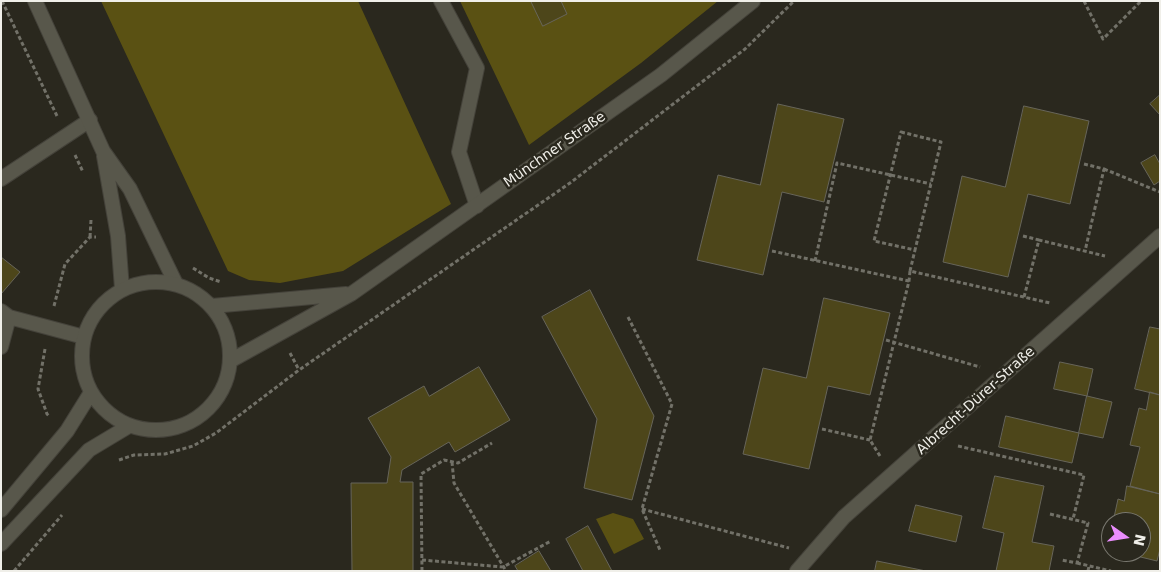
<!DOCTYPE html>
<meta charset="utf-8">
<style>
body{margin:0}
#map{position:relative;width:1161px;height:572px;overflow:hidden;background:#2a281e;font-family:"DejaVu Sans",sans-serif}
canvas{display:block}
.frame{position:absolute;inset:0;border:2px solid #f0efe9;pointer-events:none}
.north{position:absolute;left:1101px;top:512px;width:50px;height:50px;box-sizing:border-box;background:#2a281e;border:1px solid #79786f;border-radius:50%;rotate:103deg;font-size:14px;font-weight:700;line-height:20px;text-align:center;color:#f0efe9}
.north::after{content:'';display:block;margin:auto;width:18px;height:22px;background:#ea8dfd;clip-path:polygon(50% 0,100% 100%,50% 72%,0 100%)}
</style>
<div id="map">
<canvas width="1161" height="572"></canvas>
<div class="frame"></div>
<div class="north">N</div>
</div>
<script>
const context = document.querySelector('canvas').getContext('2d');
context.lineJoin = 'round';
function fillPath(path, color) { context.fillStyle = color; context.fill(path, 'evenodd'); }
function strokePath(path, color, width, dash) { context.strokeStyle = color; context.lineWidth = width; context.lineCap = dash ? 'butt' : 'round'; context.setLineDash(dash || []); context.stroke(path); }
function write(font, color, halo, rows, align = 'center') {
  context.font = font + ' "DejaVu Sans",sans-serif'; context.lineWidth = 5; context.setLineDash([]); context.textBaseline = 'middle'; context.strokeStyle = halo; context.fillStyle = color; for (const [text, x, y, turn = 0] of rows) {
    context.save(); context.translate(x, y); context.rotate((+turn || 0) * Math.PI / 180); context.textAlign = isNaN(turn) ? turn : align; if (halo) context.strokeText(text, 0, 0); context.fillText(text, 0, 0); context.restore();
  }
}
fillPath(new Path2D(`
 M101 1H358L451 204 343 271 280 283 249 280 228 271Z
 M460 1H718L641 63 529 145Z
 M613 513 633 519 644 539 614 554 596 519Z`), '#5a5113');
const building = new Path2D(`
 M531 1H561L567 14 543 26Z
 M1160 95V115L1150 104Z
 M778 104 844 119 824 202 782 192 763 275 697 260 718 175 760 185Z
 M1024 106 1089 121 1070 204 1028 194 1008 277 943 262 962 176 1005 187Z
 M1155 155 1160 164V181L1154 185 1141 163Z
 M1 257 20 272 1 294Z
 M590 290 654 416 632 500 584 488 597 419 542 317Z
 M824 298 890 313 870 395 828 386 809 469 743 454 763 368 806 378Z
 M1150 327 1160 329V395L1135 389Z
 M1060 362 1093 369 1087 396 1054 389Z
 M479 367 510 420 455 452 449 442 402 470 400 482H413V571H352L351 483H387L391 457 368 418 424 386 429 396Z
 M1150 392 1160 395V494L1130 486 1140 447 1130 445 1139 408 1146 410Z
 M1087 396 1112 402 1103 438 1079 433Z
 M1006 416 1079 433 1072 463 999 447Z
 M995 476 1044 486 1032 542 1054 546 1049 571H996L1004 533 983 528Z
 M1127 486 1160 494V549L1157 561 1120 552H1141V522H1113L1118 499 1124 501Z
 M916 505 962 516 956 542 909 531Z
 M588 526 612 571H583L566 539Z
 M539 551 551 571H518L515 566Z
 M877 561 926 571H875Z`);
fillPath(building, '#4d461a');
strokePath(building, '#67655a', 1);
const service = new Path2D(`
 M441 1 477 68 459 152 477 206
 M1 179 90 120
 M1 311 9 317 84 337
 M1 347 9 317`);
const minor = new Path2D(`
 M35 1 103 151 130 189 176 284
 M104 156 118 236 122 289
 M797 571 844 517 1160 236`);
const secondary = new Path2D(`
 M82 356a74 74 0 1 1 148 0a74 74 0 1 1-148 0Z
 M212 306 346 294
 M230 361 351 294 661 75 753 1
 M1 510 67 431 90 394
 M1 544 89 450 129 426`);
strokePath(service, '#44423a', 16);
strokePath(minor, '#44423a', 16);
strokePath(secondary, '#44423a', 16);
strokePath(new Path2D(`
 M2 1 57 116
 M1084 1 1103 39 1141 1
 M901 132 941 142 915 250 874 241Z
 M75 155 83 172
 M1084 164 1104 169 1085 251
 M1104 169 1160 192
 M1023 236 1039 240
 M90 237 91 220
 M772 251 909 281
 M815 261 837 163 931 184
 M193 268 209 278 221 282
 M910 271 915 250
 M1024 297 1039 240 1105 256
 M54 306 65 264 90 237H96
 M628 317 672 404 642 509 660 550
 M886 340 980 367
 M45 349 38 389 47 414 50 417
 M290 353 299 370
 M822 429 870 440
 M958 446 1084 475 1073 519
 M880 456 870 440 909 281 910 271 1050 303
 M119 460 134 455 165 454 193 446 216 433 299 370 570 183 745 49 794 1
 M452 462 454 483 506 571
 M642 509 789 548
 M1050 514 1088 523 1077 563 1061 560
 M422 560 503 567 551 541
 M1077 563 1111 571
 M14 571 62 515
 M422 571 421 474 444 460 458 463 492 443
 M1088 571 1089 566`), '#727168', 3, [4, 2.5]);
strokePath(service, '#58574b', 14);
strokePath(minor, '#58574b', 14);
strokePath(secondary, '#58574b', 14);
write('14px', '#f0efe9', '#2a281e', [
 ["Münchner Straße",555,150,-35],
 ["Albrecht-Dürer-Straße",976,401,-42]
]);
</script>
